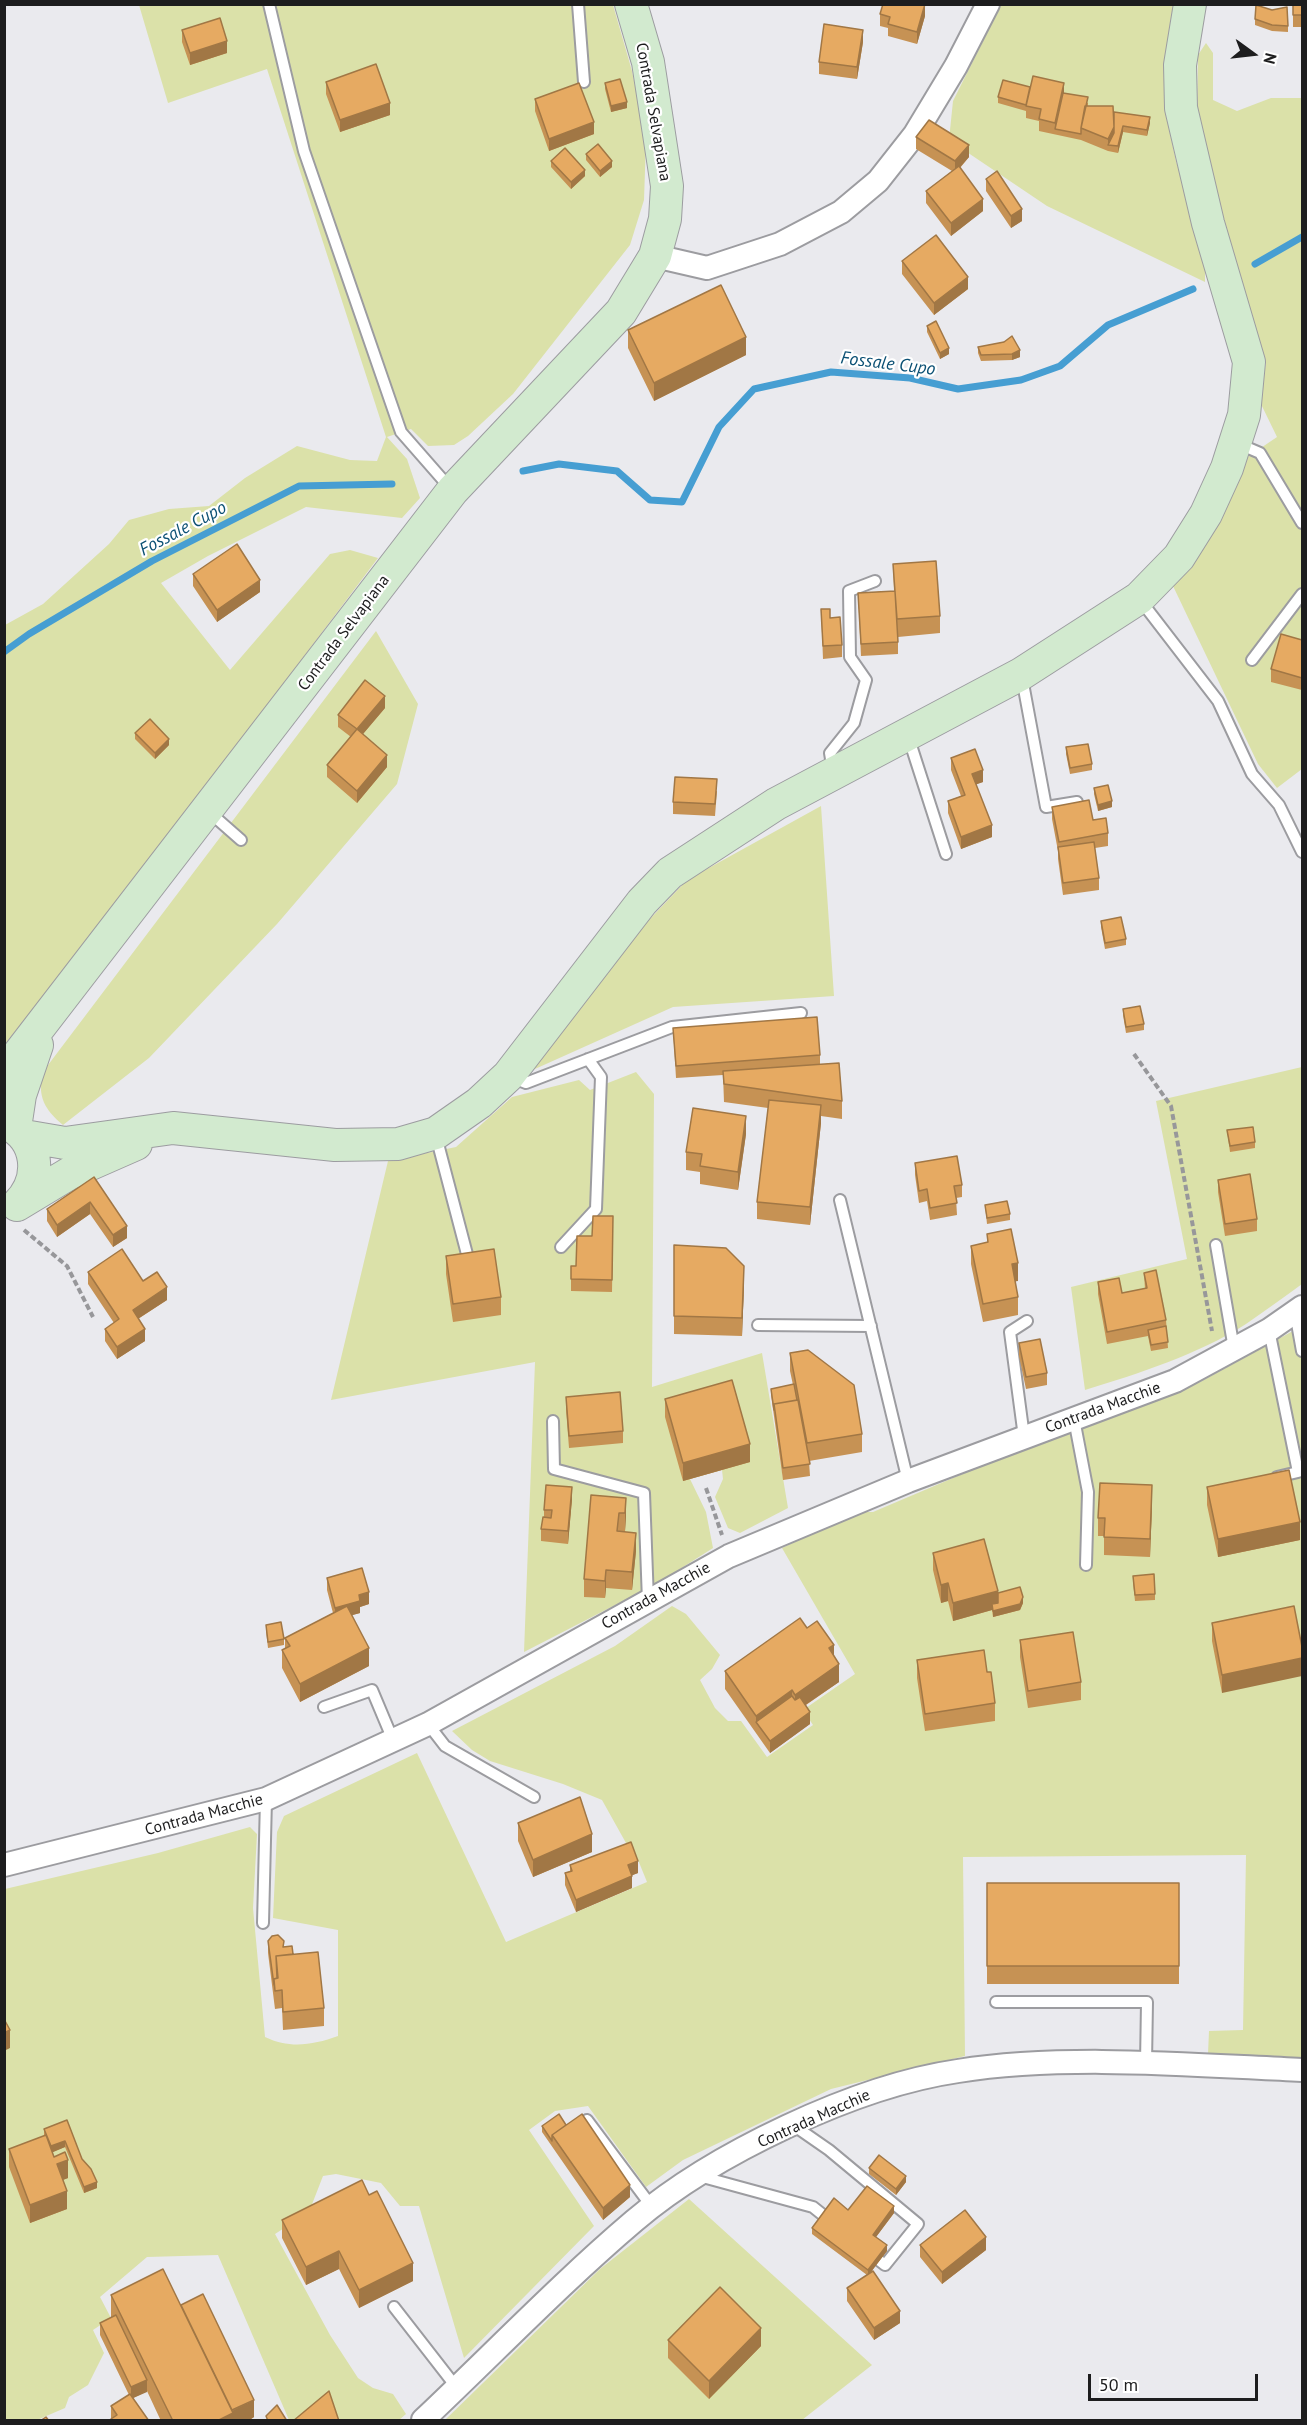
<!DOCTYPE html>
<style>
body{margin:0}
#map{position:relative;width:1307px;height:2425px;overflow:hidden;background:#eaeaee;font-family:"PT Sans",sans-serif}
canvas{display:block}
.frame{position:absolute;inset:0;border:6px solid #1d1d1e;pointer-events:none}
.north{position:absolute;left:1223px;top:24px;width:60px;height:60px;-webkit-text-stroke:4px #fff;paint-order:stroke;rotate:105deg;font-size:16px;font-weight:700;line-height:24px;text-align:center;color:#1d1d1e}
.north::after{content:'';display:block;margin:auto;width:21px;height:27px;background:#1d1d1e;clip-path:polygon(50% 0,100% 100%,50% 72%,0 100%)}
.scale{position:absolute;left:1088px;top:2374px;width:170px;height:27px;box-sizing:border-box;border:3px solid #1d1d1e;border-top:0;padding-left:8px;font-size:18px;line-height:21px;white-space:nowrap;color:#1d1d1e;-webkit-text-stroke:4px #fff;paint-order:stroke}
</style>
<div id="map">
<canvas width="1307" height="2425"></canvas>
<div class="frame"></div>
<div class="north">N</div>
<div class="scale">50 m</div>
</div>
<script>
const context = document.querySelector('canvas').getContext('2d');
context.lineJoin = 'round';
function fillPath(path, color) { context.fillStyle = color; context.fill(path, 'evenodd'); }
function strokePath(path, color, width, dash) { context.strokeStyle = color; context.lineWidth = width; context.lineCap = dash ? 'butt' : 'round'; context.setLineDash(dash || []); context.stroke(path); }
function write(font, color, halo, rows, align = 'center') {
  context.font = font + ' "PT Sans",sans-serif'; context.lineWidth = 4.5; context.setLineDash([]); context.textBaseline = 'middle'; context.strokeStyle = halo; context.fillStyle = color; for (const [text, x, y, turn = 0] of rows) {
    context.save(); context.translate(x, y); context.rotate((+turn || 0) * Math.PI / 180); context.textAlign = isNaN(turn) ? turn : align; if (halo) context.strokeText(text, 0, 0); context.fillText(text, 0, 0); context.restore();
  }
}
fillPath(new Path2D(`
 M139 5H613L632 71 646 141 644 200 630 245 513 394 468 436 454 445 428 446 411 429 387 437 407 459 420 498 402 518 306 507 208 556 161 583 230 670 330 554 350 550 378 558 137 878 5 1044V625L43 604 109 544 129 520 169 509 209 506 245 478 297 446 350 460 377 461 386 437 267 69 168 103Z
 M1001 5H1173L1167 44 1168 124 1176 161 1205 251V282L1047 206 949 140 953 101Z
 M1206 43 1213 53V100L1237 111 1271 98H1302V769L1277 788 1258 764 1173 586 1214 529 1246 458 1277 437 1260 402 1266 362 1211 178 1197 116 1198 55Z
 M376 631 418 704 397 784 277 924 149 1058 63 1125C44 1109 38 1097 42 1073Z
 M821 806 834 996 673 1007 526 1073 626 944 687 880Z
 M1302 1067V1284C1284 1297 1265 1311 1246 1324 1197 1355 1140 1373 1085 1390L1071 1287 1187 1259 1156 1101Z
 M636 1072 654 1094 652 1387 762 1353 788 1508 740 1533 728 1528 715 1497 723 1479 722 1470 690 1479 706 1512 713 1548 658 1583 524 1652 535 1362 331 1400 388 1161 456 1147 512 1097 579 1080 590 1090Z
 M1302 1326V2058L1208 2054 1209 2031 1243 2030 1246 1855 963 1857 965 2056 831 2089 683 2160 646 2187 588 2106 555 2111 529 2130 594 2226 464 2358 419 2206H400L381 2183 336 2174 323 2176 309 2212 275 2234 330 2335 358 2378 373 2388 393 2394 406 2414 399 2420H289L218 2255 147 2257 100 2297 111 2318 93 2330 104 2353 88 2385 69 2397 65 2408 37 2420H5V1889L158 1853 250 1827 257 1834 253 1908 265 2037C290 2049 313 2045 338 2036V1930L273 1918 277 1832 284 1816 417 1753 506 1942 647 1882 634 1850 626 1843 602 1800 563 1784 490 1761 472 1750 452 1731 615 1646 672 1606 686 1614 720 1655 712 1669 700 1680 715 1708 728 1721H741L767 1757 813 1725 803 1710 855 1674 782 1548 857 1512H873L1033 1444 1200 1382Z
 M689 2199 872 2365 802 2420H445L600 2269Z`), '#dbe1a9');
strokePath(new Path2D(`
 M1255 264 1302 237
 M523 471 559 464 617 471 650 500 682 502 719 427 754 389 831 372 910 378 958 389 1021 380 1060 366 1108 325 1193 289
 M4 652 29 634 152 561 299 486 392 484`), '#469ed2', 7);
const lane = new Path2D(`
 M269 4 304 151 401 432 450 488
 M578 4 584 82
 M1239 444 1260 453 1302 523
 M1141 601 1218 701 1252 774 1279 805 1302 852
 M1252 660 1302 594
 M1022 678 1046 807 1077 802
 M908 736 946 854
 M833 771 830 753 854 723 866 680 850 657 849 591 875 581
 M208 811 241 840
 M511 1077 526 1083 672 1027 801 1013
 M436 1136 468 1258
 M840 1200 908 1481
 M1216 1245 1234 1349
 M561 1247 596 1209 601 1077 588 1059
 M1295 1312 1302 1351
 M758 1325 871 1326
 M1269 1330 1298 1472 1277 1477
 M1074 1419 1088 1492 1086 1565
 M553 1421 554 1469 644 1493 648 1601
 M1024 1437 1010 1332 1027 1321
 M324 1707 372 1690 393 1740
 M428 1724 445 1746 534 1797
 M263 1923 266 1799
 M996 2002H1147L1146 2063
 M587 2120 652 2207
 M793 2125 829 2150 918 2224 885 2265 868 2252
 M699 2176 813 2207 833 2223
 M394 2307 457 2388`);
const street = new Path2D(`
 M655 256 707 268 780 244 841 212 878 181 915 134 956 66 988 4
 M4 1865 266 1799 428 1724 729 1556 908 1481 1175 1381 1269 1330 1302 1307
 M423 2420C493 2354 561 2283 634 2221 713 2154 855 2086 958 2071 1066 2054 1193 2065 1302 2070`);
const secondary = new Path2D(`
 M4 1073 453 490 621 312 655 256 665 219 667 186 648 62 631 4
 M4 1122C40 1138 43 1179 17 1205
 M15 1128 20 1095 37 1045
 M24 1136 65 1143 173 1128 335 1145 398 1144 436 1133 479 1103 508 1076 642 902 670 873 776 804 1021 674 1139 598 1179 557 1206 514 1227 468 1244 415 1249 362 1208 223 1181 108 1180 65 1190 4
 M17 1205 70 1173 136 1144`);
strokePath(lane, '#9c9ca0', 14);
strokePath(street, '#9c9ca0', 26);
strokePath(secondary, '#9c9ca0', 34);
strokePath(new Path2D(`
 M1134 1054 1171 1106 1212 1331
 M24 1230 67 1266 93 1317
 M706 1488 722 1535`), '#97979a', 4, [6, 3]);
strokePath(lane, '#fff', 10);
strokePath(street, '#fff', 22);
strokePath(secondary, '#d2eacf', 32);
fillPath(new Path2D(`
 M1293 4H1302V27H1293Z
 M1272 10 1288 26V32L1272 31 1255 25V19Z
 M880 14 925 16 917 44 888 36V28L880 26Z
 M182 30 227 53 190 65 182 42Z
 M863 42 857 79 819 74V62Z
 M326 82 390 115 340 132 326 94Z
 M605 83 627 108 611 112 605 89Z
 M1030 87 1064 93 1088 103V106L1114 112 1150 123 1147 136 1123 132 1118 153 1108 151 1081 140 1039 131V121L1026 118V111L998 103V97Z
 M535 99 594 134 549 151 535 111Z
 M916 137 969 157 960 168 983 211 951 236 926 203V191L952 171 916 149Z
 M586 154 612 167 600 177 586 160Z
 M551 161 585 176 571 189 551 167Z
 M986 179 1022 221 1011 228 986 191Z
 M902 261 968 289 934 315 902 274Z
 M927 326 949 354 940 359 927 332Z
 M628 330 746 355 654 401 628 348Z
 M1004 342 1020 357 1012 360 981 361 978 353V347Z
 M893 564 940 616V633L898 637V654L861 656 858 593 894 591Z
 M193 574 260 592 217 622 193 586Z
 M821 609 842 645V657L823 659Z
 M1302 640V690L1271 682V669Z
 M385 708 363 734 387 767 357 803 327 777V765L351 737 338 727V715Z
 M135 733 169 745 155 759 135 739Z
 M1066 747 1092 764V770L1070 774 1066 754Z
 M951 758 983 782 976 784 992 837 961 849 948 813V801L961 796 951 770Z
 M1094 788 1112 807 1098 811 1094 794Z
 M717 791 715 816 673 814V802Z
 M1052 807 1093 820 1108 833V846L1095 848 1099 878V890L1063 895 1058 859V851L1052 819Z
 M1101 921 1126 939V945L1105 949 1101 927Z
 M1123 1009 1144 1024V1030L1126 1033 1123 1015Z
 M673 1028 820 1055V1064L842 1101V1119L821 1116V1123L810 1225 757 1219V1202L768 1108 724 1102 723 1075 676 1078Z
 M1227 1130 1255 1142V1148L1230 1152Z
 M746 1134 738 1190 700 1184V1172L686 1170V1152Z
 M915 1163 962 1185V1197L956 1198 957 1215 930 1220 927 1201 919 1203 915 1175Z
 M94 1177 127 1238 113 1247 90 1214 57 1237 47 1221V1209Z
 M1218 1180 1257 1219V1231L1225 1236 1218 1192Z
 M985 1205 1010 1214V1220L987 1224Z
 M613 1228 612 1292 571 1291V1266H576L592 1236Z
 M987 1234 1018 1281H1015L1018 1297V1315L983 1322 971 1264V1246L987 1243Z
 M674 1245 744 1284 742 1336 674 1334Z
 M446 1256 501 1297V1315L453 1322 446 1274Z
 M88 1272 143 1281 167 1300 138 1319 145 1341 117 1359 105 1341V1329L114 1323 88 1284Z
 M1144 1273 1166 1320 1168 1348 1151 1351 1148 1336 1107 1344 1098 1294V1282L1122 1293 1145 1289Z
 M1019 1343 1047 1373V1385L1026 1389 1019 1356Z
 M790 1353 862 1434V1452L809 1461 810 1476 783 1480 771 1395V1389L793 1385 790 1371Z
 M566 1397 623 1431V1443L569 1448 566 1409Z
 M665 1399 750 1462 683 1481 665 1417Z
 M1207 1487 1300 1540 1218 1557 1207 1505Z
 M626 1498V1516L625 1531H619L636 1551 632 1590 606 1588 605 1598 584 1597V1579Z
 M572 1499 568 1544 541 1541V1529L544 1518V1510Z
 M1152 1503 1150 1557 1104 1555V1536H1098V1518Z
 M933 1553 998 1593 1023 1603 1020 1610 993 1617 992 1610 953 1621 948 1601 941 1603 933 1570Z
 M327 1578 369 1604 360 1607V1613L352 1615 369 1666 300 1702 282 1668V1650L285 1648V1638L333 1613 327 1590Z
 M1133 1582 1155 1594V1600L1135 1601Z
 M1294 1606 1222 1693 1212 1641V1623Z
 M266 1625 284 1639V1645L268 1648 266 1631Z
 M807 1628 834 1656 839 1682 806 1705 810 1724 770 1753 725 1689V1671Z
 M1020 1640 1081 1682V1700L1028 1708 1020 1657Z
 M917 1660 995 1703V1721L925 1731 917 1678Z
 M518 1823 592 1852 533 1877 518 1841Z
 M570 1865 638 1873 632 1875V1888L576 1912 565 1885V1873L570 1871Z
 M987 1883H1179V1984H987Z
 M268 1941 284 1947 293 1954 324 2008V2026L283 2030 282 2008 275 2009 268 1953Z
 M67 2120 82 2159 97 2188 84 2193 65 2147 52 2152 54 2157 68 2178 63 2180 67 2209 30 2223 9 2167V2149L44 2136V2129Z
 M566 2125 630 2197 603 2220 542 2132V2126Z
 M869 2168 906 2182 896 2195 869 2174Z
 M848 2210 894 2213 876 2237 887 2251 870 2273 900 2323 874 2340 847 2301V2288L867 2275 812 2234V2228Z
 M282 2220 413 2281 359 2308 339 2269 306 2285 282 2238Z
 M920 2245 986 2250 942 2284 920 2257Z
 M111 2295 181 2305 254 2417 248 2421H161L147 2391 133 2398 149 2421 111 2418V2406L129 2395 100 2335V2323L111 2318Z
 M668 2340 761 2346 709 2399 668 2358Z`), '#c69254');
fillPath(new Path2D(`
 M925 4V16L917 44V32Z
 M863 30V42L857 79V67Z
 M227 41V53L190 65V53Z
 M1064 83V95L1055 129V123Z
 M627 102V108L611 112V106Z
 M390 103V115L340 132V120Z
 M1150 117V123L1147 136V130Z
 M594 122V134L549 151V139Z
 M1123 126V132L1118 153V146Z
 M1114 127V139L1108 145V139Z
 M969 145V157L955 173V161Z
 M612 161V167L600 177V171Z
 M585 170V176L571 189V182Z
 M983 199V211L951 236V223Z
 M1022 209V221L1011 228V216Z
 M968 277V289L934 315V303Z
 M746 337V355L654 401V383Z
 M949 348V354L940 359V353Z
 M1020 350V357L1012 360V354Z
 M260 580V592L217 622V610Z
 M385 696V708L357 741V729Z
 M169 739V745L155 759V753Z
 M387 755V767L357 803V791Z
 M983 770V782L972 786V774Z
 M1112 801V807L1098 811V805Z
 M992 825V837L961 849V837Z
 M821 1105V1123L810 1225V1207Z
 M746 1116V1134L738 1190V1172Z
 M90 1202V1214L57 1237V1225Z
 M127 1226V1238L113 1247V1235Z
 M1018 1263V1281L1012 1282V1264Z
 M744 1266V1284L742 1336V1318Z
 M167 1287V1300L133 1322V1310Z
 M145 1329V1341L117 1359V1347Z
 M750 1444V1462L683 1481V1463Z
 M1152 1485V1503L1150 1557V1539Z
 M572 1487V1499L568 1544V1531Z
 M626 1498V1516L625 1531V1513Z
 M1300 1522V1540L1218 1557V1539Z
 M636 1533V1551L632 1590V1572Z
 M606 1570V1588L605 1598V1581Z
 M948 1583V1601L941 1603V1585Z
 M998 1591V1609L992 1604V1610L953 1621V1603Z
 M369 1592V1604L360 1607V1613L335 1620V1608L359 1595Z
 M1023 1597V1603L1020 1610 993 1617V1611Z
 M834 1645V1663L829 1648Z
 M369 1648V1666L300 1702V1684Z
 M1302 1658V1676L1222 1693V1675Z
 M839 1664V1682L795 1712V1695Z
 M792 1690V1708L756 1722V1716Z
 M810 1712V1724L770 1753V1741Z
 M592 1834V1852L533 1877V1860Z
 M638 1861V1873L628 1877V1865Z
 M632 1876V1888L576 1912V1900Z
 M10 2030V2048L4 2051V2033Z
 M65 2141V2147L51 2153V2146Z
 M68 2160V2178L57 2182V2164Z
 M906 2176V2182L896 2195V2189Z
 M97 2182V2188L84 2193V2187Z
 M630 2185V2197L603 2220V2208Z
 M67 2191V2209L30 2223V2205Z
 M894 2206V2213L873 2241V2235Z
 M986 2237V2250L942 2284V2272Z
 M887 2245V2251L868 2276V2270Z
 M339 2251V2269L306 2285V2267Z
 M413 2263V2281L359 2308V2290Z
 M900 2311V2323L874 2340V2328Z
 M761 2328V2346L709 2399V2381Z
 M147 2380V2392L131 2399V2387Z
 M254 2400V2417L248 2421H217L230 2412Z`), '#a17745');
const building = new Path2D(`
 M883 4H925L917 32 888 24 890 17 880 14Z
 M1293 4H1302V15H1293Z
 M1256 5 1272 10 1287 7 1288 26 1272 25 1255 19Z
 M220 18 227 41 190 53 182 30Z
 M824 24 863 30 857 67 819 62Z
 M376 64 390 103 340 120 326 82Z
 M1033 76 1064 83 1055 123 1039 119 1041 109 1026 106Z
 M620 79 627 102 611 106 605 83Z
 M1003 80 1030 87 1026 105 998 97Z
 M579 83 594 122 549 139 535 99Z
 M1063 93 1088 97 1081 128V134L1055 129Z
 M1085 106H1113L1114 127 1108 139 1081 128Z
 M1114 112 1150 117 1147 130 1123 126 1118 146 1108 145 1114 133Z
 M929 120 969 145 955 161 916 137Z
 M598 144 612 161 600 171 586 154Z
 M565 148 585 170 571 182 551 161Z
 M959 166 983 199 951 223 926 191Z
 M997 171 1022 209 1011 216 986 179Z
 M936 235 968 277 934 303 902 261Z
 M721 285 746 337 654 383 628 330Z
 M936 321 949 348 940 353 927 326Z
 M1012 336 1020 350 1012 354 981 355 978 347 1004 342Z
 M237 544 260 580 217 610 193 574Z
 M936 561 940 616 897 619 893 564Z
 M895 591 898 642 861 644 858 593Z
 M821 609H830V618L840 617 842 645 823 646Z
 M1281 634 1302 640V678L1271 669Z
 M365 680 385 696 357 729 338 715Z
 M150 719 169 739 155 753 135 733Z
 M357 729 387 755 357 791 327 765Z
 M1088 744 1092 764 1070 768 1066 747Z
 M975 749 983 770 972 774 992 825 961 837 948 801 965 795 951 758Z
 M675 777 717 779 715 804 673 802Z
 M1108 785 1112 801 1098 805 1094 788Z
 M1089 800 1093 820 1106 818 1108 833 1059 842 1052 807Z
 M1094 842 1099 878 1063 883 1058 847Z
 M1121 917 1126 939 1105 943 1101 921Z
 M1140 1006 1144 1024 1126 1027 1123 1009Z
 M817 1017 820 1055 676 1066 673 1028Z
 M839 1063 842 1101 724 1084 723 1071Z
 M769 1100 821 1105 810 1207 757 1202Z
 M693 1108 746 1116 738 1172 700 1166 702 1154 686 1152Z
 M1253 1127 1255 1142 1230 1146 1227 1130Z
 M957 1156 962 1185 954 1186 957 1203 930 1208 927 1189 919 1191 915 1163Z
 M1250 1174 1257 1219 1225 1224 1218 1180Z
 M94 1177 127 1226 113 1235 90 1202 57 1225 47 1209Z
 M1007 1201 1010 1214 987 1218 985 1205Z
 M593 1216H613L612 1280 571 1279V1266H576L577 1236H592Z
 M1011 1229 1018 1263 1012 1264 1018 1297 983 1304 971 1246 988 1242 987 1234Z
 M674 1245 726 1248 744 1266 742 1318 674 1316Z
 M122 1249 143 1281 157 1272 167 1287 133 1310 145 1329 117 1347 105 1329 119 1319 88 1272Z
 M494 1249 501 1297 453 1304 446 1256Z
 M1156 1270 1166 1320 1107 1332 1098 1282 1119 1278 1122 1293 1147 1288 1144 1273Z
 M1166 1326 1168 1342 1151 1345 1148 1330Z
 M1040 1339 1047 1373 1026 1377 1019 1343Z
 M808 1350 854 1385 862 1434 807 1443 790 1353Z
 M732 1380 750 1444 683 1463 665 1399Z
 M794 1384 797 1400 774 1404V1410L771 1389Z
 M620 1392 623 1431 569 1436 566 1397Z
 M798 1400 810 1464 783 1468 774 1404Z
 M1289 1470 1300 1522 1218 1539 1207 1487Z
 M1100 1483 1152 1485 1150 1539 1104 1537 1105 1518H1098Z
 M546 1485 572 1487 568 1531 541 1529 543 1517 551 1518 552 1510H544Z
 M591 1495 626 1498 625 1513H619L617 1531 636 1533 632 1572 606 1570 605 1581 584 1579Z
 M984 1539 998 1591 953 1603 948 1583 941 1585 933 1553Z
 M362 1568 369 1592 359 1595 360 1601 335 1608 327 1578Z
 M1154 1574 1155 1594 1135 1595 1133 1576Z
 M1020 1587 1023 1597 1020 1604 993 1611 992 1604 998 1603V1593Z
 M347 1606 369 1648 300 1684 282 1650 290 1646 285 1638Z
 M1294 1606 1302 1647V1658L1222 1675 1212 1623Z
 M800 1618 807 1628 817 1621 834 1645 829 1648 839 1664 795 1695 792 1690 756 1716 725 1671Z
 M281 1622 284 1639 268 1642 266 1625Z
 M1073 1632 1081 1682 1028 1691 1020 1640Z
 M984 1650 987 1672H991L995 1703 925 1714 917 1660Z
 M792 1696 795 1700 800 1697 810 1712 770 1741 756 1722Z
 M580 1797 592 1834 533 1860 518 1823Z
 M631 1842 638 1861 628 1865 632 1876 576 1900 565 1873 572 1871 570 1865Z
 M987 1883H1179V1966H987Z
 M278 1935 284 1941 283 1947 292 1946 293 1954 276 1956 277 1978 274 1979V1985L268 1941 272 1936Z
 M318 1952 324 2008 283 2012 282 1990 275 1991 274 1979 278 1978 276 1956Z
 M4 2019 10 2030 4 2033Z
 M559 2114 566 2125 552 2135V2141L542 2126Z
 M582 2114 630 2185 603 2208 552 2135Z
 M67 2120 82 2159 91 2169 97 2182 84 2187 65 2141 51 2146 44 2129Z
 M46 2135 54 2157 65 2152 68 2160 57 2164 67 2191 30 2205 9 2149Z
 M879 2155 906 2176 896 2189 869 2168Z
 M362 2180 369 2195 377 2191 413 2263 359 2290 339 2251 306 2267 282 2220Z
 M867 2186 894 2206 873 2235 887 2245 868 2270 812 2228 834 2198 848 2210Z
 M965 2210 986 2237 942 2272 920 2245Z
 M163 2269 233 2413 217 2421H173L111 2295Z
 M873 2271 900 2311 874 2328 847 2288Z
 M720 2287 761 2328 709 2381 668 2340Z
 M203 2294 254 2400 232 2410 181 2305Z
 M116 2315 147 2380 131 2387 100 2323Z
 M329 2391 339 2421H293Z
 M130 2394 149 2421H108L117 2415 111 2406Z
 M277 2405 287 2421H268L266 2416Z
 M46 2417 49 2421H40Z`);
fillPath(building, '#e6aa62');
strokePath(building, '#a17745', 1.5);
write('16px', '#1d1d1e', '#fff', [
 ["Contrada Selvapiana",653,112,80],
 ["Contrada Selvapiana",344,633,-53],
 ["Contrada Macchie",1103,1408,-20],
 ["Contrada Macchie",656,1596,-29],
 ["Contrada Macchie",204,1815,-15],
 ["Contrada Macchie",814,2119,-24]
]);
write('italic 18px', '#0b5074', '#fff', [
 ["Fossale Cupo",888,364,7],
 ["Fossale Cupo",183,529,-28]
]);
</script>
